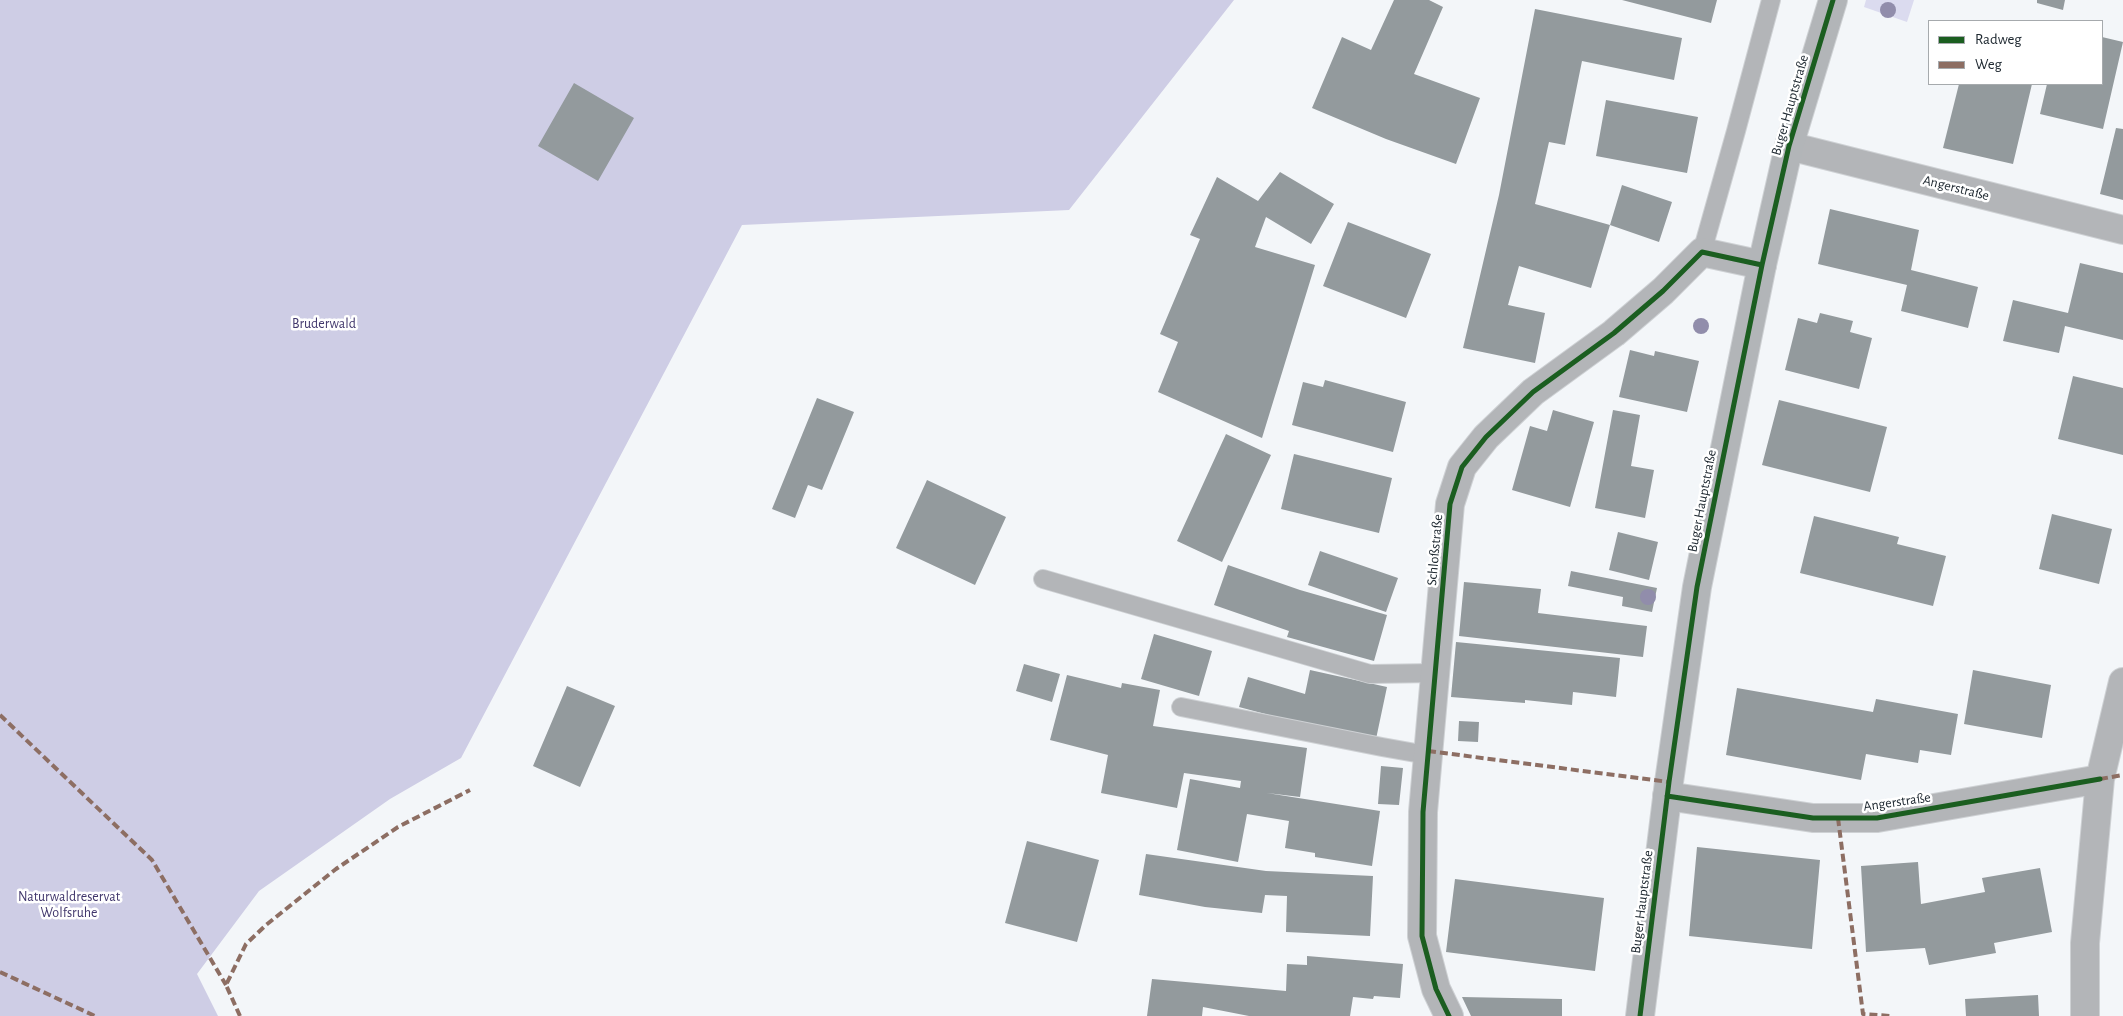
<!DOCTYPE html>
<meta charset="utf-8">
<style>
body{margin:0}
#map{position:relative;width:2123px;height:1016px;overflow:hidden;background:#f3f6f9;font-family:"Alegreya Sans",sans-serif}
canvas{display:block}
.legend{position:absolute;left:1928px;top:20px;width:175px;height:65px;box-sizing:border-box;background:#fff;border:1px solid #a6aaad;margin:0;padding:6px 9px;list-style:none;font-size:15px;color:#202a32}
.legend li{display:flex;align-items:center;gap:10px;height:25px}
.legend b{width:25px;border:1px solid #a6aaad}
</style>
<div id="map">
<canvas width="2123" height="1016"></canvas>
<ul class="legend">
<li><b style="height:6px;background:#1b5e20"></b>Radweg</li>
<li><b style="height:6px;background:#8d6e63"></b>Weg</li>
</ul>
</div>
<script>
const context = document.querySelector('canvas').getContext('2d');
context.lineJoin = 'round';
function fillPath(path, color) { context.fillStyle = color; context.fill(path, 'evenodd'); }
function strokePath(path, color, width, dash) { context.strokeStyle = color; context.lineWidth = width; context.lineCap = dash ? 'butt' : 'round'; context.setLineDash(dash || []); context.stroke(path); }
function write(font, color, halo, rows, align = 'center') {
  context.font = font + ' "Alegreya Sans",sans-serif'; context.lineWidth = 5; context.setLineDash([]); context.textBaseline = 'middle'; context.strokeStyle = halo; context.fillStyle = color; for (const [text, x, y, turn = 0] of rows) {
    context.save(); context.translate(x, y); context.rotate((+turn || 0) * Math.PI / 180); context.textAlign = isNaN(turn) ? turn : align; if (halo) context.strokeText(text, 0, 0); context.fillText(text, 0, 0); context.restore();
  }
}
fillPath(new Path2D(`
 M1866 0H1914L1907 22 1864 7Z`), '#dbdbef');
fillPath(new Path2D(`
 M0 0H1234L1069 210 742 225 461 758 390 799 259 891 197 974 218 1016H0Z`), '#cecde5');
fillPath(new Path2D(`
 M1394 0H1429L1443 7 1414 74 1480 98 1456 164 1386 139 1312 108 1342 37 1371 50Z
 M1622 0H1717L1711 23Z
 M2037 0H2065L2063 10 2037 3Z
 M1535 9 1682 38 1674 80 1582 61 1565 145 1549 142 1535 204 1610 225 1622 185 1672 202 1659 242 1610 225 1591 288 1519 266 1508 305 1545 313 1535 363 1463 348 1499 195Z
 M2102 37 2123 42 2103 129 2040 114 2047 84H2102Z
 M574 83 634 118 598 181 538 146Z
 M1959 84H2032L2013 164 1943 148Z
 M1606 100 1698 117 1687 173 1596 156Z
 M2116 128 2123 129V200L2100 194Z
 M1280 172 1334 204 1311 244 1266 217 1255 247 1315 265 1262 438 1158 392 1178 342 1160 334 1200 239 1190 235 1217 177 1258 201Z
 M1830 209 1919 230 1911 270 1978 287 1968 328 1901 311 1907 285 1818 264Z
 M1348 222 1431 254 1406 318 1323 286Z
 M2080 263 2123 273V340L2065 326 2059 353 2003 341 2013 300 2068 313Z
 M1820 313 1853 321 1850 332 1872 338 1859 389 1785 370 1798 318 1817 323Z
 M1630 350 1654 356 1655 351 1699 361 1687 412 1619 397Z
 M2073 376 2123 388V455L2058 439Z
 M1325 380 1406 402 1393 452 1292 425 1303 382 1323 387Z
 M817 398 854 412 822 490 808 485 795 518 772 509Z
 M1779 400 1887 427 1870 492 1762 465Z
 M1553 410 1594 422 1570 507 1512 490 1530 426 1547 431Z
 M1613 410 1640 415 1631 466 1654 470 1645 518 1595 508Z
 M1226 434 1271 455 1222 562 1177 541Z
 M1294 454 1392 478 1379 533 1281 509Z
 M927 480 1006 517 975 585 896 548Z
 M2052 514 2112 529 2099 584 2039 569Z
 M1814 516 1899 537 1897 544 1946 556 1933 606 1800 573Z
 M1618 532 1658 542 1649 580 1609 570Z
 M1320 551 1398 578 1386 612 1308 585Z
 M1228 565 1300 590 1387 615 1374 661 1287 637 1289 631 1214 605Z
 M1571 571 1657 588 1652 612 1622 606 1623 597 1568 586Z
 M1464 582 1541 589 1538 613 1647 626 1643 657 1459 636Z
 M1154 634 1212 651 1199 696 1141 679Z
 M1456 642 1620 658 1616 697 1573 692 1572 705 1525 700V703L1451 697Z
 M1024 664 1060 674 1052 702 1016 691Z
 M1310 670 1387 687 1376 739 1299 723 1239 707 1248 677 1305 694Z
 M1973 670 2051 685 2042 738 1964 724Z
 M1067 675 1121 688 1122 683 1160 690 1153 726 1307 748 1300 797 1267 793 1380 811 1372 866 1315 857V853L1285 848 1289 821 1247 814 1238 862 1177 850 1190 779 1240 788 1241 781 1184 773 1177 808 1101 793 1108 755 1050 740Z
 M567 686 615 706 580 787 533 766Z
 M1737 688 1873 712 1876 699 1958 714 1951 755 1920 750 1918 763 1866 754 1861 780 1726 755Z
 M1459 721 1479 722 1478 742 1458 741Z
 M1381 766 1403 768 1399 805 1378 804Z
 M1027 841 1099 860 1077 942 1005 923Z
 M1697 847 1820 860 1812 949 1689 936Z
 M1146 854 1266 871 1373 876 1370 936 1286 932 1287 896 1265 895 1262 913 1205 907 1139 895Z
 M1918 862 1921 904 1985 892 1982 878 2040 868 2052 932 1994 943 1996 953 1929 965 1925 948 1866 952 1861 866Z
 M1455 879 1604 898 1595 971 1446 952Z
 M1307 956 1403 964 1400 998 1374 996 1373 999 1353 997 1350 1016H1249L1203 1007 1202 1016H1147L1152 979 1286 991 1287 964 1307 965Z
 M2038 995 2039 1016H1966L1965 999Z
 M1462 997 1562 999V1016H1471Z`), '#939a9d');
const lane = new Path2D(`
 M1702 252 1736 131 1771 0
 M1043 579 1370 674 1435 673
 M1181 707 1382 747 1427 755`);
const street = new Path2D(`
 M1789 146 2123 230
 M1667 796 1813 818H1877L2100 779
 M1449 1016 1436 989 1422 936 1423 812 1450 504 1462 467 1486 437 1533 392 1614 333 1663 291 1702 252 1762 265
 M2085 1016V943L2100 779 2123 682`);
const secondary = new Path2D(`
 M1640 1016 1669 782 1697 587 1762 265 1789 146 1833 0`);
strokePath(lane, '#ced1d4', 20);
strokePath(street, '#ced1d4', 30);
strokePath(secondary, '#ced1d4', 30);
strokePath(lane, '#b3b5b8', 18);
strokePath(street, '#b3b5b8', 28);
strokePath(secondary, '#b2b5b8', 28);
strokePath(new Path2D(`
 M0 715 152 860 226 985
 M1428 751 1669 782
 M2100 779 2123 775
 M1838 818 1863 1014 1890 1016
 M0 972 95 1016
 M240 1016 226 985 246 944 266 925 336 869 398 827 470 790`), '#8d6e63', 4, [8, 4]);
strokePath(new Path2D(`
 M1667 796 1813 818H1877L2100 779
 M1449 1016 1436 989 1422 936 1423 812 1450 504 1462 467 1486 437 1533 392 1614 333 1663 291 1702 252 1762 265
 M1640 1016 1669 782 1697 587 1762 265 1789 146 1833 0`), '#1b5e20', 5);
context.fillStyle = '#918dab';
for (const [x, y] of [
 [1888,10],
 [1701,326],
 [1648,597]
]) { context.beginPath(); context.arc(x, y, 8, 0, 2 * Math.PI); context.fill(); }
write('14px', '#202a32', '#fff', [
 ["Buger Hauptstraße",1790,105,-74],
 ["Angerstraße",1956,188,14],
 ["Buger Hauptstraße",1702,501,-79],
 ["Schloßstraße",1435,550,-85],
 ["Angerstraße",1897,802,-8],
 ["Buger Hauptstraße",1642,902,-83]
]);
write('14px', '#41376c', '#fff', [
 ["Bruderwald",324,324],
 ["Naturwaldreservat",69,897],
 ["Wolfsruhe",69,913]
]);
</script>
